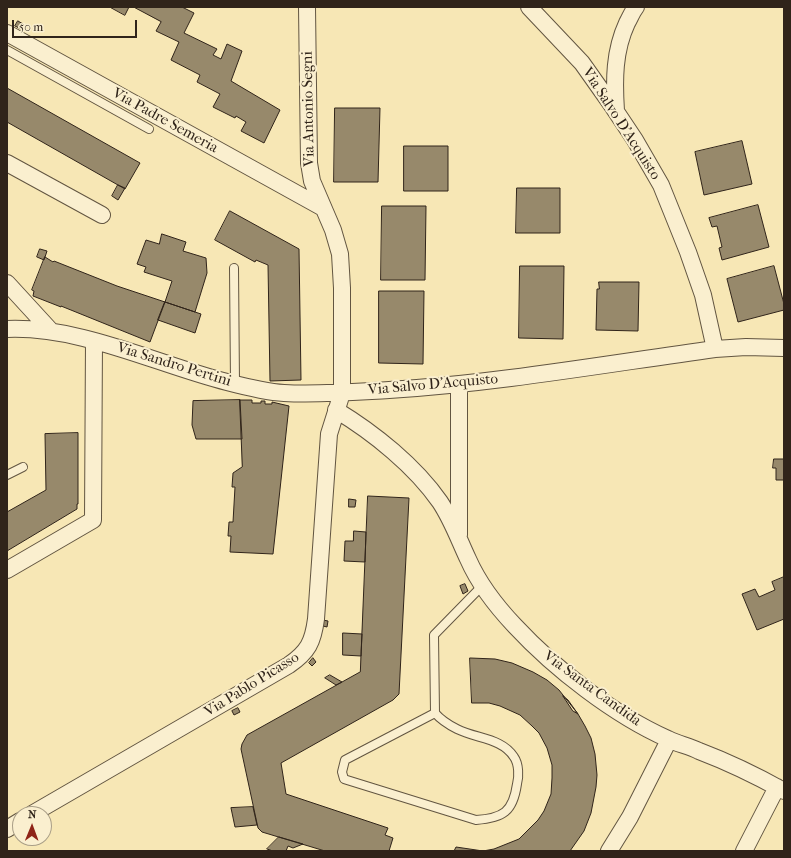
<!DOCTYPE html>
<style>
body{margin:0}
#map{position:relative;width:791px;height:858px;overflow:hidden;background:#f7e7b5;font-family:"IM FELL French Canon",serif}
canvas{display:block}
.frame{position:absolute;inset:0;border:8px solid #30241a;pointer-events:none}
.north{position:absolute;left:12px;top:806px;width:40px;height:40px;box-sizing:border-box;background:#faefcf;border:1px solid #a99e87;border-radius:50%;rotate:1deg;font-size:11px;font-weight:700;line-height:16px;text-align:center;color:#30241a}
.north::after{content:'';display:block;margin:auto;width:14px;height:18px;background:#8f2418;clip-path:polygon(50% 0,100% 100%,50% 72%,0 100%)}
.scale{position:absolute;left:12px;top:20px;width:125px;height:18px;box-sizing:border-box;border:2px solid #30241a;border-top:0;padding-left:5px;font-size:12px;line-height:14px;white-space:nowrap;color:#30241a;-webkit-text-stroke:3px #faefcf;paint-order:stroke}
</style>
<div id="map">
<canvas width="791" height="858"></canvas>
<div class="frame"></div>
<div class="north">N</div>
<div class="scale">50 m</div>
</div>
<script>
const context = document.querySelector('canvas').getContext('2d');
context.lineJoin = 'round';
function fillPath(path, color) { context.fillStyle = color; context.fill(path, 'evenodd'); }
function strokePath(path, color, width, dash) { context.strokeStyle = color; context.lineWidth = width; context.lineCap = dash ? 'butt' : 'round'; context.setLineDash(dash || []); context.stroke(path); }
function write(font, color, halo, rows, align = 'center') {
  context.font = font + ' "IM FELL French Canon",serif'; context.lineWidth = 4; context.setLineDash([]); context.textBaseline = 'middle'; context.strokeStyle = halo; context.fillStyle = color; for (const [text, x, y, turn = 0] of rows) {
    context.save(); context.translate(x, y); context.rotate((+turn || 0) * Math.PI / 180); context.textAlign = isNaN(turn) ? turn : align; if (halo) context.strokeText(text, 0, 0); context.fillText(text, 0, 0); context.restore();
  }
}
const building = new Path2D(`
 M110 7H129L125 15Z
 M134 7H182L194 13 184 33 217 49 213 55 221 59 227 44 242 51 231 81 280 110 264 143 241 131 246 122 236 116 235 118 213 107 220 94 197 82 200 75 171 60 179 42 156 31 161 22Z
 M18 21 23 24 21 29 15 26Z
 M7 88 140 163 125 189 7 122Z
 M335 108H380L378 182H334Z
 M742 141 752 184 704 195 695 152Z
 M404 146H448V191H404Z
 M118 185 125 188 118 200 112 196Z
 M517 188H560V233H516Z
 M758 205 769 247 722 260 719 248 722 247 717 226 712 227 709 218Z
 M382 206H426L425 280H381Z
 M230 211 299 249 301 380 270 381 268 265 256 260 255 262 215 240Z
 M162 234 186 242 183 251 206 258 207 273 195 312 165 302 172 281 144 272 146 267 137 264 146 240 159 244Z
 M40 249 47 251 44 260 37 257Z
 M45 257 53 262 54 261 117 286 165 302 150 342 61 306V307L33 296 34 291 32 290Z
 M520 266H564L563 339 519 338Z
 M774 266 784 304V310L738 322 727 279Z
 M599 282H639L638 331 596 330 597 289H599Z
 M379 291H424L423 364 379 363Z
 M165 302 201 314 195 333 158 320Z
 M240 400H252V403H261V401H265V404H272V402L289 406 273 554 230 552 231 536H228L229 522H233L235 487H232L233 473 242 467Z
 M240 400 242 439H196L192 425 193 401Z
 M78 433V504H77V509L7 551V512L46 490 45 434Z
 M774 459H784V480H776V468H773Z
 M368 496 409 498 399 694 393 700 281 763 286 794 388 828 385 835 393 838 389 851H325L262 832 258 828 241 749 242 744 247 735 360 672Z
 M349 499 356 500 355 507H349Z
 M354 531 366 532 365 562 344 561 345 541H353Z
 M784 577V619L757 630 742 594 755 589 759 597 775 590 772 582Z
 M465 584 468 591 463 594 460 586Z
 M323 620 328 621 327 627 323 626Z
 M343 633 362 634 361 656 343 655Z
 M313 658 316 662 312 666 309 663Z
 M470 658 495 659 512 663 533 672 547 680 559 690 578 714 585 726 591 738 595 754 597 775 596 787 591 813 584 831 570 851H454L456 847 483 851 494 849 519 839 538 820 544 811 551 794 552 778V765L547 748 539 733 532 726 520 715 500 706 489 703H472Z
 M330 675 342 682 336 685 325 678Z
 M563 696 568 700 578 714 573 711Z
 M238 708 240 712 234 715 232 711Z
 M253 807 257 825 235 827 231 808Z
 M279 837 303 844 293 848 288 846 286 851H273L267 849Z`);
fillPath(building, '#97896b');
strokePath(building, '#30241a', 1);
const lane = new Path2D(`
 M7 50 149 129
 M234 268 235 384
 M7 475 23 467
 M435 713C441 720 449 725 457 729 477 739 502 738 514 757 519 764 519 777 517 784 513 812 503 818 476 820L347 780 344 779 342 772 345 760 435 713 434 635 482 586`);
const street = new Path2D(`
 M529 7 582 63 611 104 635 140 661 185 688 252 703 295 715 349
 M7 33 323 208
 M616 111C614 80 614 51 627 23 630 18 632 12 636 7
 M7 163 102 215
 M7 283 51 331
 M7 329C81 326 156 364 227 382 246 387 265 392 284 393 319 395 354 392 389 390 498 383 606 364 715 349L746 347 784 348
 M459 385V535
 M336 410C374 433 415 466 440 502 452 520 459 540 468 559 479 584 496 606 515 626 555 669 614 715 668 739 678 744 689 746 699 751 728 762 757 776 784 791
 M7 570 93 520 94 341
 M32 814 289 665C308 652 313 642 316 619L329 434 342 393V288L340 254 333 230 312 181 309 163 307 7
 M7 829 20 821
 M609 851 630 817 669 740
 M744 851 777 787`);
strokePath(lane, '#625541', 10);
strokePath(street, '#625541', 18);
strokePath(lane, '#faefcf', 8);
strokePath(street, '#faefcf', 16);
write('15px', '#30241a', '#faefcf', [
 ["Via Antonio Segni",309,109,-91],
 ["Via Padre Semeria",165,121,29],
 ["Via Salvo D'Acquisto",621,124,57],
 ["Via Sandro Pertini",174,365,17],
 ["Via Salvo D'Acquisto",433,385,-5],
 ["Via Pablo Picasso",252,685,-32],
 ["Via Santa Candida",592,689,36]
]);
</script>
